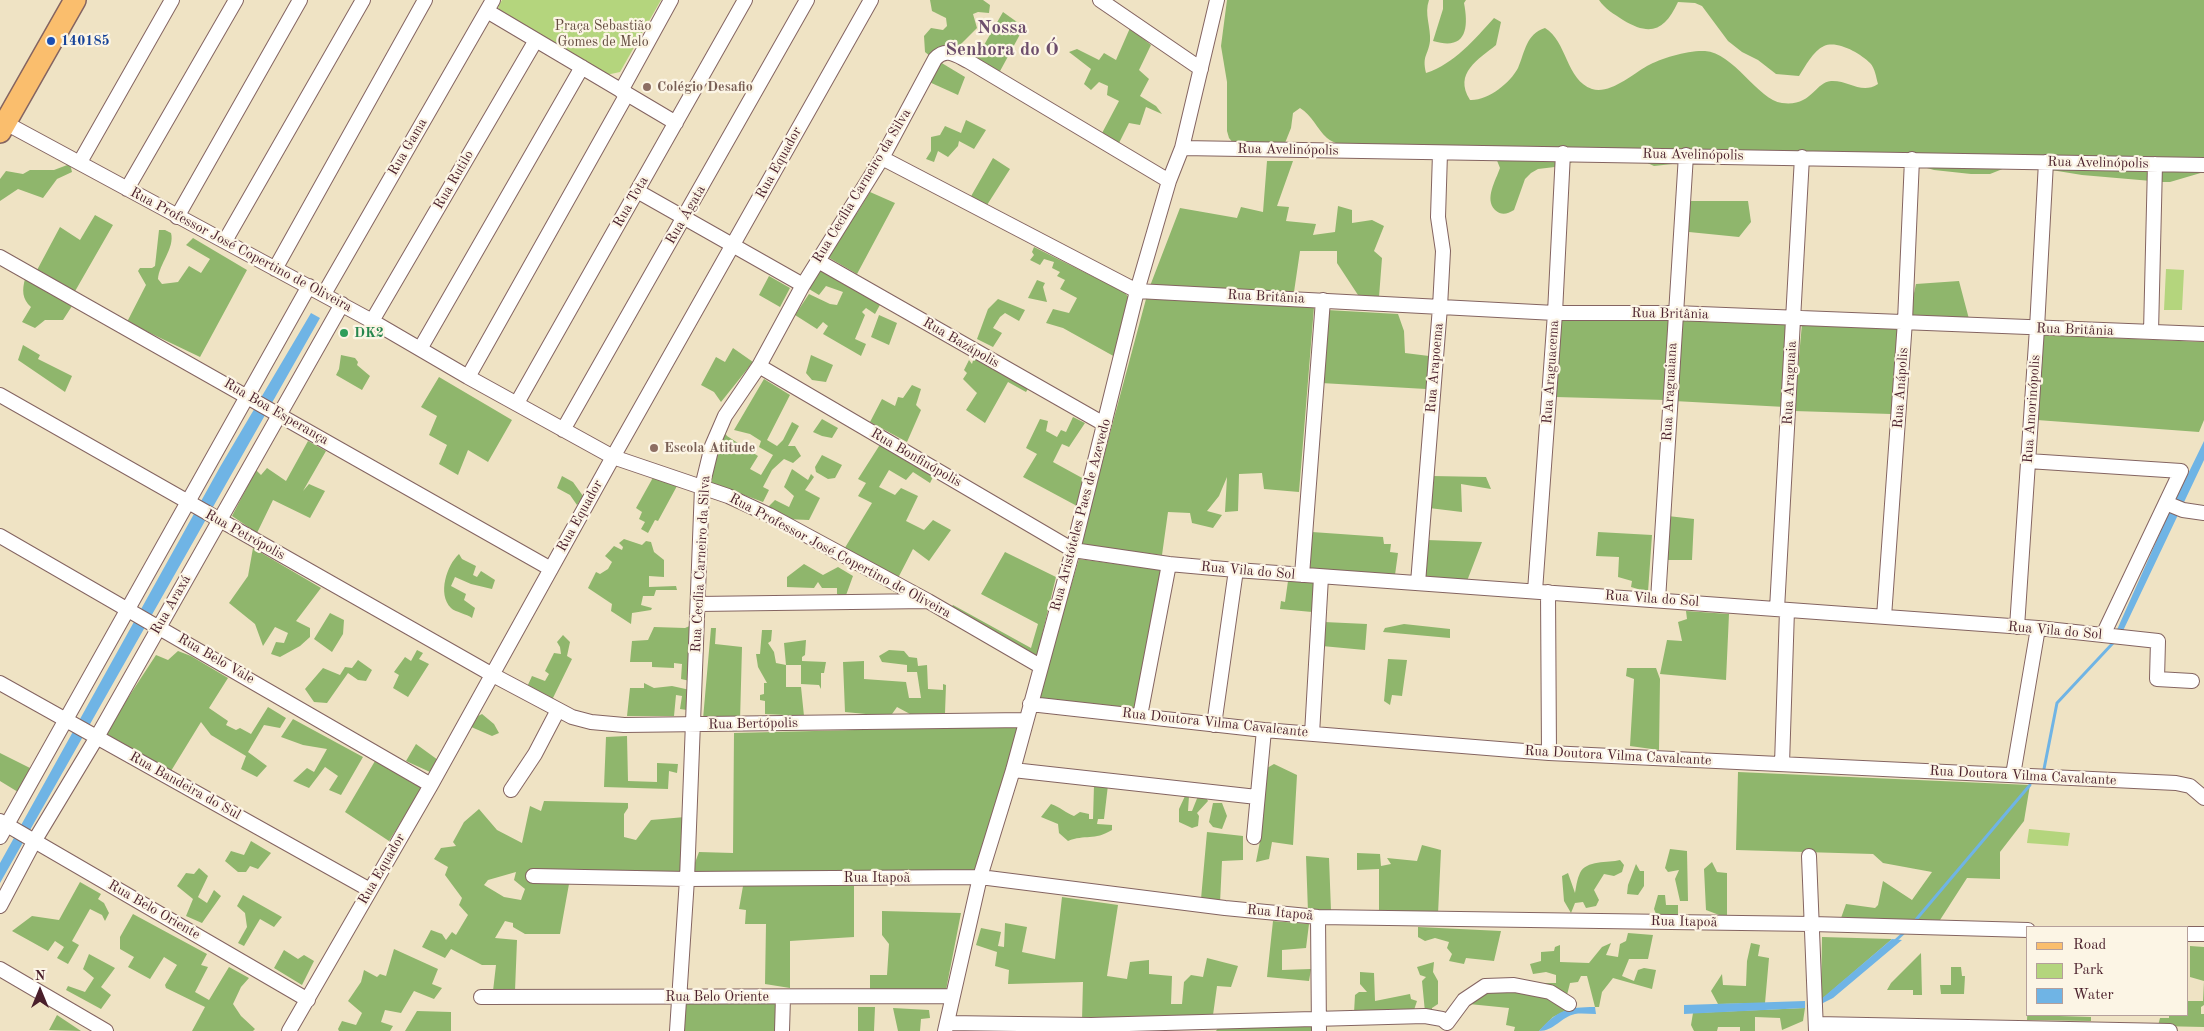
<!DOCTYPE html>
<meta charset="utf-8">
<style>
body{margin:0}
#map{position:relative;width:2204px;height:1031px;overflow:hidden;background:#efe3c4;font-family:"Old Standard TT",serif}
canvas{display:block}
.legend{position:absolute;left:2026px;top:926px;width:162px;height:90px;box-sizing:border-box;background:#fcf5e5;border:1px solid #b59f9b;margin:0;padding:6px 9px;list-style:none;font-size:15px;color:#4a1f2b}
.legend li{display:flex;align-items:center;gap:10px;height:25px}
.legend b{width:25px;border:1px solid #b59f9b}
.north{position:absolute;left:15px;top:966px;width:50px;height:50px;-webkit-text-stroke:4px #fcf5e5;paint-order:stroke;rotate:0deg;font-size:14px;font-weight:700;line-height:20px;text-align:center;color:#4a1f2b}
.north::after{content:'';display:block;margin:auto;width:18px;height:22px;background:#4a1f2b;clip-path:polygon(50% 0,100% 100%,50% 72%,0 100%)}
</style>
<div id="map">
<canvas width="2204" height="1031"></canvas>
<ul class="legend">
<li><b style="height:6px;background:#fabe6d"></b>Road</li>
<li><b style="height:14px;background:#b4d57d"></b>Park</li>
<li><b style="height:14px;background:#6fb4e5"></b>Water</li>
</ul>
<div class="north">N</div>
</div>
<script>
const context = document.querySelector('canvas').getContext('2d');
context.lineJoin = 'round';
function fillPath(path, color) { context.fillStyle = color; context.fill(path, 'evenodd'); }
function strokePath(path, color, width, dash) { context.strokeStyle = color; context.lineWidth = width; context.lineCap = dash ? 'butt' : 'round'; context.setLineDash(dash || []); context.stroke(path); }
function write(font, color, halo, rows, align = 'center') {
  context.font = font + ' "Old Standard TT",serif'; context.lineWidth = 4.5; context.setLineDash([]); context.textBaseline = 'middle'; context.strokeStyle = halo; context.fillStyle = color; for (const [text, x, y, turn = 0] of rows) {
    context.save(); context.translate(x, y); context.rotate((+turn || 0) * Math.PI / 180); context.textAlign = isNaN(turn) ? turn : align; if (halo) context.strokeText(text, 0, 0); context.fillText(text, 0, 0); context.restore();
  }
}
fillPath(new Path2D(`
 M502 0H661L620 72 606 75 501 13 498 7Z
 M2166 269 2184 270 2182 310H2164Z
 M2029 829 2070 833 2068 846 2027 843Z`), '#b4d57d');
fillPath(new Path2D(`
 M930 0H983L990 5 989 13 978 12 973 14 977 28 955 50 930 56 925 52 924 36 931 28 943 30 947 26 946 18 932 11Z
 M1227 0H1429C1424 14 1431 27 1430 41 1428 56 1422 55 1426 73 1454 64 1475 39 1494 18L1501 22 1496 45C1479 59 1453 73 1470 100 1488 101 1510 83 1518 68 1525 52 1526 34 1545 28 1567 41 1566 80 1592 89 1609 95 1633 74 1647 66 1661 58 1689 50 1705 51 1733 52 1758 100 1782 103 1812 107 1815 82 1831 81 1849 80 1861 95 1878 84 1876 77 1875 68 1870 63 1860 53 1837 40 1824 46 1813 51 1805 67 1799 76L1776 74 1758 60 1742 52 1728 41 1702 6 1695 3 1678 2C1665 30 1651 37 1623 20 1614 14 1605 9 1599 0H2204V172L2170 182H2163L2082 175 2033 167 2005 168 1990 174H1971L1934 170 1902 161 1760 165 1736 157 1654 166 1632 156H1587L1563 166 1538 169 1531 173 1525 179 1514 210C1507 214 1502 216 1495 210 1484 199 1496 180 1500 168L1494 153 1486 147H1350C1342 145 1333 143 1327 138 1317 129 1312 115 1300 108L1293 113 1291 128 1285 143 1234 144 1229 138 1227 131V82L1221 46Z
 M1443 0H1466L1464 3C1469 29 1466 51 1433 41L1443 9Z
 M1003 12 1024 27 999 73 976 59Z
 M1130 28 1151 45 1139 70 1149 79 1140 96 1156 106 1162 114 1146 107 1140 125 1129 123 1118 145 1101 135 1119 101 1107 95 1108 86 1099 82 1091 90 1084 84 1091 69 1069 52 1077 49 1099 60 1104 53 1116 60Z
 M940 62 965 77 958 95 927 81Z
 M966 120 986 130 974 149 959 141 958 146 948 157 938 151 934 162 926 159 931 151V137L940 135 945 126 961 133Z
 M993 158 1010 169 987 205 970 198Z
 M1267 161H1293L1277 206 1289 207 1286 221 1316 224 1313 235 1335 232 1338 206 1352 210V223L1372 220 1384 226 1374 251 1382 258 1379 297 1358 295 1337 263V251H1300L1294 292 1150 286 1180 208 1237 218 1241 207 1263 212Z
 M70 164 72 172 57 179 43 198 18 189 0 201V179L6 171 23 174 30 170H54Z
 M870 192 895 203 857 274 826 256 851 212 857 213Z
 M1689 201H1748L1751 222 1739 237 1689 232Z
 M95 215 113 225 74 293 36 272 60 227 80 240Z
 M159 230H165L171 233C175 248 159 264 158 279L162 284 178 282 189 266 201 273 210 259 186 245 193 238 247 270 200 357 127 322 146 285 138 271 140 268H152L155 266Z
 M1034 247 1124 292 1131 300 1117 358 1063 328 1046 323 1053 309 1069 313 1077 298 1060 289 1065 280 1057 276 1060 272 1052 268 1054 262 1044 259 1040 265 1030 260 1034 255 1032 252Z
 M820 270 881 303 875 314 866 308 862 312 865 315 855 339 866 344 861 356 823 334 828 326 823 322 817 329 795 315 809 294 830 304 837 305 843 292 826 286 819 295 809 289Z
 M769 276 790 288 780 307 759 295Z
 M25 279 72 306 63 320H45L35 328 22 322 31 307C22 299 22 290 25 279Z
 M1037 280 1045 283 1043 287 1047 302 1028 298Z
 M1959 281 1969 319 1909 316 1916 284Z
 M998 299 1025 310 1019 321 1005 313 1000 317 993 328 1002 333 993 347 977 339 988 309Z
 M1146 299 1314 307 1299 492 1264 489 1262 473 1239 474 1238 511 1225 512 1227 477 1219 496 1207 511 1222 515 1213 528 1192 523 1190 513 1168 512 1162 555 1080 545Z
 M1327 310 1398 314 1404 331 1405 353 1429 356 1426 389 1321 383Z
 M879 315 897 323 889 345 871 337Z
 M1560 318 1670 319 1665 400 1556 397Z
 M1679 319 1788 323 1785 407 1674 401Z
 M1802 324 1898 329 1891 414 1794 411Z
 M2042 335 2204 342V420L2199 432 2037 420Z
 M23 345 40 355 38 359 72 376 65 392 18 360Z
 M733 348 753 362 721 402 714 392 701 385 716 357 725 362Z
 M341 355 355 358 358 362 357 365 370 376 362 390 336 375 339 369Z
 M811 355 833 365 826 382 812 380 806 373Z
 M974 357 1029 387 1026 392 1008 382 985 423 966 410 977 393 963 379 967 373 964 370 969 360 972 364Z
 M439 377 512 420 488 462 468 450 458 475 439 464 447 445 429 435 437 416 421 407Z
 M764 379 790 395 767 440 777 446 783 440 792 422 799 426 788 446H795L801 456 793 463 784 459 772 470 763 487 769 490 763 502 708 482 723 430 727 436 758 456 750 469 761 475 773 455 759 447 761 441 750 434 734 430Z
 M912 385 921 389 916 405 921 410 907 442 870 422 882 399 895 406 898 397 903 398Z
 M1073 417 1085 423 1069 447 1062 444 1053 462 1084 479 1077 506 1023 477 1037 454 1026 448 1040 419 1048 421 1046 431 1057 437 1061 430 1066 432Z
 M822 419 838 428 832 438 822 436 813 432Z
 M308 441 326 451 303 491 309 484 325 491 310 518 273 500 257 533 232 516 256 470 261 475 267 468 286 481Z
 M881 443 934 475 930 483 913 472 906 480 889 470 879 487 895 495 901 488 918 496 906 521 924 530 933 520 951 530 929 561 913 549 897 580 843 551 872 503 858 496 866 483 858 479Z
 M822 455 842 465 835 478 828 479 816 472 815 467Z
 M792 469 808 480 811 474 814 477 805 490 820 498 809 520 785 519 766 509 775 500 789 507 794 496 784 487Z
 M655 474 677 486 658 521 655 520 648 533 641 529 645 522 639 519 642 512 636 508Z
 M562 476 573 482 583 496 577 505 570 495 557 488Z
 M1432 476 1486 477 1491 489 1461 484 1462 512 1429 508Z
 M1668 516 1694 519 1692 560H1666Z
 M1312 532 1383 537 1384 544H1391L1390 552 1398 553 1395 575 1310 568Z
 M1598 532 1652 535 1648 592 1631 587 1632 581 1618 577 1619 557 1596 556Z
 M624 539 642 545 646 541 651 542 654 552 664 560V577L649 576V587L676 586 677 590H656L654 596H643L641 605 652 608 651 610 632 613 631 624 611 611 612 604 588 588 596 572 600 574 608 569 612 562 605 556 614 546 622 550 623 547 619 543Z
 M1427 540 1482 542 1467 581 1424 579Z
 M253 548 321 588 296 621 310 628V637L300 646 280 657 271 654 276 642 284 643 288 633 275 627 263 646 255 624 229 603 248 576Z
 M1005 552 1056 577 1036 660 950 609 953 605 1031 648 1038 624 981 594Z
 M459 554 462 559 476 566 473 575 477 577 481 571 495 580 492 589 471 584 455 577 451 586 466 594 464 600 475 608 472 618C467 614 455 612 451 608 437 594 447 565 459 554Z
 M1079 559 1162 570 1135 711 1037 701Z
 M804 564 823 575 838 567 853 576 845 598 837 594V588H822L818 582 814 588 787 587V577Z
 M1315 579 1312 612 1280 609 1281 601 1285 602 1288 581 1280 580Z
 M1686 611 1729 614 1726 680 1660 674 1667 640 1682 641 1678 622 1687 619Z
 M330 613 344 620 343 634 332 652 314 639Z
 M1324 622 1367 624 1365 650 1322 646Z
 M1404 624 1450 629V638L1383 632 1385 628Z
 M692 625 690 681 681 679 682 664 674 663V668L652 667V662H630L632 641 648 640 654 627 685 628Z
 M711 628H716L715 644 742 647 740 721 703 719Z
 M762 630H772L771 641 768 643 774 652 776 663 786 665 784 643 806 640 805 655 802 657V661L826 662 824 673H821V689L819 685 801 684V665H786V687H801L804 716 765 714V701L760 700V695L764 694V683H767L758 667 756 654H760Z
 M563 635 570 642 567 656 572 659 552 700 527 687 532 676 545 681 549 674 545 671 554 653 561 654 560 647 557 642Z
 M417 650 423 653 419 659 429 664 408 697 393 688 399 675 394 672 405 657 411 661Z
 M889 650 904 651 909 657 917 658 918 666 927 665 928 689 943 690V684L946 685 945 713 910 714 897 707 892 714 876 715 845 712 843 662 864 661V679L906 682 909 698H921L917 672H907V665L882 662 879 656Z
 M178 651 191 656 228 678 209 708 228 721 226 725 236 730 240 728 251 734 268 707 286 718 280 728 264 725 248 752 267 766 257 777 241 769 246 756 211 735 201 722 171 771 139 754 105 733 156 655 168 660Z
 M1388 659 1407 660 1402 696 1392 695 1390 705 1384 701Z
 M358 660 372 670 366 681 358 680 348 673 327 703 314 702 305 689 323 668 340 675 345 667 352 668Z
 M1627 668H1656L1660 679 1659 750 1630 746 1634 679 1626 676Z
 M644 683 654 688 672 686 690 690 687 710 680 709 682 696 676 695 674 716H627L630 688H644Z
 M482 714 494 724 499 733 492 736 469 726 474 718Z
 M293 719 363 757 341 795 329 790 338 776 325 767 309 788 293 781 307 768 314 772 327 749 303 745 281 737Z
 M1015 726 1018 733 977 874 697 876 693 868 699 852 733 853 734 733Z
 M627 736 628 781 657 782V763L678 764 677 773 669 771 668 789 604 787 606 737Z
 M416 744 438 760 430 772 406 761Z
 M0 753 30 768 18 792 0 781Z
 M375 761 423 787 389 841 345 812Z
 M1274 764 1297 775 1293 845 1272 842 1269 859 1256 862 1260 841 1257 838 1267 768Z
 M1738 772 2030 785 2024 821 2000 852V879L1967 878 1940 920 1841 918 1846 904 1875 908 1878 905 1883 881 1912 900 1932 872 1883 863 1873 854 1736 850Z
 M1094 785H1108L1104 819H1098L1097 824 1112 825V830C1094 841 1085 834 1068 841L1059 833 1058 824 1041 817 1051 804C1060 807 1066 813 1074 816L1080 812 1089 814V819H1093Z
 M1185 796H1189L1188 811H1192L1198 796H1205L1208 801 1197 813 1199 816 1198 826 1192 828 1179 822V809Z
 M544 801 628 803V808L624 814V837L636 840 651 820 685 817 683 875 530 872 527 880 569 884 560 934H525L513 927V923L505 921 495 938 517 940 515 991H493L496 965H482L451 949 445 958 422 947 431 930 442 934 446 940 452 932 456 935 468 915 459 905 462 898 445 875 448 867 434 859 441 848 456 846 453 842 464 822 479 809 497 830 522 843 530 806 541 811ZM516 872 514 880 525 889 521 900 504 897 484 885 488 880Z
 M1213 803H1222L1227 816 1222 829 1213 827 1209 822Z
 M1207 832 1243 836V860L1222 861 1220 903 1201 899Z
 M251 841 271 853 258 869 250 866 246 872H238L225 861 231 851 244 855Z
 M1422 845 1441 850 1438 914 1379 912V869L1357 870V853L1380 854 1381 866 1391 864 1387 858 1417 861Z
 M1670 849 1687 851 1688 901H1680L1675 879 1679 870 1668 872 1665 868Z
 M1306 856 1329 858 1331 911 1308 912Z
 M1620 860 1624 865 1622 872 1614 876 1604 874 1594 890 1599 900 1596 906 1586 908 1583 902 1575 903 1571 913 1564 901 1562 876 1568 873 1575 893C1576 887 1577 879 1580 873 1586 860 1608 863 1620 860Z
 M1712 862 1717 872 1727 873V918L1706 910 1704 869Z
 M1636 864 1640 871H1644V886L1638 895 1627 894 1628 885Z
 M199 868 208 876 198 897 207 903 214 890 221 896 202 923 186 916 193 899 177 886 186 873 194 874Z
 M80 882 101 894 98 899 104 903 109 913 105 921 102 915 90 909 72 941 79 945 68 964 57 958 64 947 55 941 48 951 12 931 32 916 59 920Z
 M743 886H854V937L790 941V988L765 984 766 924H745L746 910 739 909Z
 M243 895 282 917 274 927 260 919 244 946 238 943 247 927 245 913 237 906Z
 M1658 895H1665L1666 905H1678V914L1666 917 1656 914 1654 909Z
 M1062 897 1118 905 1107 976 1127 979 1130 962 1149 960V974L1172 976 1171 1004H1182L1184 982 1191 975 1203 977 1207 958 1238 966 1231 987 1217 986 1213 1015 1082 1020 1083 982 1008 984 1009 970 995 966 997 952 976 945 981 928 1001 932 998 946 1004 947 1005 923 1027 927 1022 952 1055 959Z
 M882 911 961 913 946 990 870 992V975H887L889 944 882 935Z
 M133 914 207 954 201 965 208 967 195 992 209 1000 229 967 249 978 241 987 233 1004 241 1016 255 1029 253 1031H192L205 1007 166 988 165 985 177 965 164 957 150 979 128 967 134 957 120 949V937Z
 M1273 921 1309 924 1306 948 1282 950V970L1311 969 1309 981 1267 977Z
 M1418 927 1501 931 1494 961 1466 958 1464 964 1449 961 1452 954 1447 948 1449 942 1435 938 1425 941 1418 937Z
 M1628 933 1653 935 1648 959H1629L1622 976 1634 981 1638 970 1644 968 1656 970 1652 989 1613 978 1602 992 1599 1007H1595L1587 976H1581L1578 982 1570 983 1566 999 1518 983H1556V975L1546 972 1533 974 1530 964 1541 961V952L1554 951 1555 947 1560 945V962L1589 963 1602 947 1611 943 1606 955 1618 957 1620 944 1626 941Z
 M1822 937 1892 939 1821 1000Z
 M1751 943 1760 945 1758 956 1769 958 1765 1003 1718 1004 1711 991 1722 974 1723 985 1746 986 1747 961Z
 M2190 946 2204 947V1005L2201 1007V1014H2204V1027L2158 1026 2160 1018H2169V1015H2188V1001H2203L2204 981 2190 977Z
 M394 949 438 969 432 984 442 988 434 999 414 991 401 1013 385 1010 381 1022 393 1026 390 1031H339L338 1029 342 1021 356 1025 362 1013 348 1001 361 982 364 970 377 977 380 974 386 976Z
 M284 950 298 959 304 955 314 961 302 985 274 968Z
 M1921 953 1922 995H1913V990H1887L1891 983Z
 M89 954 115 968 101 987 111 995 101 1009 66 990 68 986 85 992 94 978 83 969Z
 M1434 962 1433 972 1438 981V1004L1432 1008V1013L1425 1012 1422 981 1426 977 1420 975 1417 967Z
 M1951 967H1961L1962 976H1965L1964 994H1941L1940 985H1951Z
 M1360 972 1374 973 1375 1001 1410 994 1411 999 1417 1001 1413 1013H1354L1355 995 1359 992H1367L1360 984Z
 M1486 988 1549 995 1567 1010 1553 1017 1539 1031H1514L1515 1027 1506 1025 1509 1008 1469 1004Z
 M775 1002 777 1031H683L684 1003Z
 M2028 1002V1015L2091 1017V1021L2027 1020Z
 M858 1007H875L874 1031H858Z
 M893 1008 929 1010 930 1018 921 1019 920 1031H898Z
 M1805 1008 1803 1021 1782 1030 1780 1018 1755 1017V1031H1769H1740V1027H1718L1717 1031H1694L1691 1025 1693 1013Z
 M417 1011 451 1012V1031H405Z
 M57 1015 81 1031 49 1030Z
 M1315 1025 1313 1031H1216L1218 1028Z`), '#8fb66c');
fillPath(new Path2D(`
 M311 313 320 318 0 883V863L220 467Z
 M2204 441V460L2121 635 2116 632 2168 515Z
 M1892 939 1902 940 1833 998 1821 1004 1820 1000Z
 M1805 1001V1008L1684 1014V1005Z
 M1595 1007 1596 1014C1589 1014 1581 1013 1575 1014 1561 1017 1554 1031 1539 1031 1557 1010 1568 1007 1595 1007Z`), '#6fb4e5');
strokePath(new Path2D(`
 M2044 769 2057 703 2113 643
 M1914 922 2030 785
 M1895 941 1907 930`), '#6fb4e5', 3);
const street = new Path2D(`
 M1100 0 1201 69
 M487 11 676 123
 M621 91 671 0
 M0 120 372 321 468 377 613 457 728 496 769 515 928 601 1040 666
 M1182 148 2204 165
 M882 158 1137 291 1555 313H1675L2204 334
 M80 162 172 0
 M127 189 236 0
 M637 191 803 285
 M177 217 300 0
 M225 241 363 0
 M0 257 551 569
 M818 261 1104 424
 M275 269 425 0
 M324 294 493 0
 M372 321 536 40
 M2151 332 2155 164
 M420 349 582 67
 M759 366 1073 550 1169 564 1236 570 2038 628 2158 641 2157 679 2192 681
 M468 377 627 94
 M0 395 491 674 572 717 591 722 624 725 1025 720
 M517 403 745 0
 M563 430 807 0
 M2028 461 2181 471 2103 635
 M2166 503 2183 510 2204 513
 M0 536 431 785
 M1302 575 1323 300
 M1418 583 1440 307 1443 251 1438 217 1440 153
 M1535 591 1555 313 1563 153
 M1548 592 1549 753
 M1658 600 1686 155
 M698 604 928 601
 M1777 609 1802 157
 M1884 617 1905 321 1912 159
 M2017 627 2037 328 2046 162
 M0 683 370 890
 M1030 704 1264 730 1549 753 2176 783 2190 786 2204 798
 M1140 716 1169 564
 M1214 725 1236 570
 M1312 734 1321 577
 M1782 764 1787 610
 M1013 770 1257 797
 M2013 775 2038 628
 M511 790 535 754 558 710
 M0 821 308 1000
 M0 837 309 286
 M1254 837 1264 730
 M1809 856 1816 1031
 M533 876 687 879 980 877 1225 908 1318 917 1812 924 2028 930
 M0 906 35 840 97 737 342 304
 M1318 917 1319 1031
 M2188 934H2204
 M0 969 106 1031
 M481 997 953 996
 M947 1023 1091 1025 1425 1016 1442 1019 1447 1023
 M1447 1023 1464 1000 1485 986 1514 985 1550 992 1569 1004
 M1816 1024 2170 1031
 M289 1031 431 785 613 457 871 0
 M677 1031 687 879 702 487 712 446 725 416 759 366 803 285 882 158 935 59C946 47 956 55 968 61L1169 181
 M782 1031 783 997
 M945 1031 980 877 1013 770 1073 550 1137 291 1169 181 1182 148 1217 0`);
const primary = new Path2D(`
 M0 132 75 0`);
strokePath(street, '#846461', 16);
strokePath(primary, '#846461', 24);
strokePath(street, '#fff', 14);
strokePath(primary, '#fabe6d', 21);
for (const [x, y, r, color] of [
 [51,41,5,"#1a4fb4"],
 [647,87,5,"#8d6e63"],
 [344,333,5,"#2e9e5b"],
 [654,448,5,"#8d6e63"]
]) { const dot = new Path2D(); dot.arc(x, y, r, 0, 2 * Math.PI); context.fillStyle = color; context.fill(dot); strokePath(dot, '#fcf5e5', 2); }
write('14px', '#644c40', '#fcf5e5', [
 ["Praça Sebastião",603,26],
 ["Gomes de Melo",603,42]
]);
write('bold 14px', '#164399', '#fcf5e5', [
 ["140185",61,41]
], 'left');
write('bold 14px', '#785e54', '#fcf5e5', [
 ["Colégio Desafio",657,87],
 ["Escola Atitude",664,448]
], 'left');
write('14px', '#4a1f2b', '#fcf5e5', [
 ["Rua Gama",408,147,-60],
 ["Rua Avelinópolis",1288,150,1],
 ["Rua Avelinópolis",1693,155,1],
 ["Rua Equador",779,163,-61],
 ["Rua Avelinópolis",2098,163,1],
 ["Rua Rutilo",454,180,-60],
 ["Rua Cecília Carneiro da Silva",862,186,-59],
 ["Rua Tota",631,202,-60],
 ["Rua Ágata",686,215,-60],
 ["Rua Professor José Copertino de Oliveira",241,250,28],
 ["Rua Britânia",1266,297,3],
 ["Rua Britânia",1670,314,1],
 ["Rua Britânia",2075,330,2],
 ["Rua Bazápolis",961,343,30],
 ["Rua Arapoema",1435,368,-85],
 ["Rua Araguacema",1551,372,-86],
 ["Rua Araguaia",1790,383,-87],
 ["Rua Anápolis",1901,388,-86],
 ["Rua Araguaiana",1670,392,-87],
 ["Rua Amorinópolis",2032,409,-86],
 ["Rua Boa Esperança",276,412,30],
 ["Rua Bonfinópolis",916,458,30],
 ["Rua Aristóteles Paes de Azevedo",1081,515,-75],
 ["Rua Equador",580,516,-61],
 ["Rua Petrópolis",245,535,29],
 ["Rua Professor José Copertino de Oliveira",840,556,28],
 ["Rua Cecília Carneiro da Silva",701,564,-87],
 ["Rua Vila do Sol",1248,571,5],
 ["Rua Vila do Sol",1652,599,4],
 ["Rua Araxá",171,605,-60],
 ["Rua Vila do Sol",2055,631,5],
 ["Rua Belo Vale",216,659,30],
 ["Rua Doutora Vilma Cavalcante",1215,723,6],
 ["Rua Bertópolis",753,724,-1],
 ["Rua Doutora Vilma Cavalcante",1618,756,3],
 ["Rua Doutora Vilma Cavalcante",2023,776,3],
 ["Rua Bandeira do Sul",185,786,29],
 ["Rua Equador",382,869,-60],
 ["Rua Itapoã",877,878],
 ["Rua Belo Oriente",154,910,30],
 ["Rua Itapoã",1280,913,5],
 ["Rua Itapoã",1684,922,1],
 ["Rua Belo Oriente",717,997]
]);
write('bold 14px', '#27864d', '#fcf5e5', [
 ["DK2",354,333]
], 'left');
write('bold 19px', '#6d4e6c', '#fcf5e5', [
 ["Nossa",1002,28],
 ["Senhora do Ó",1002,50]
]);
</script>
